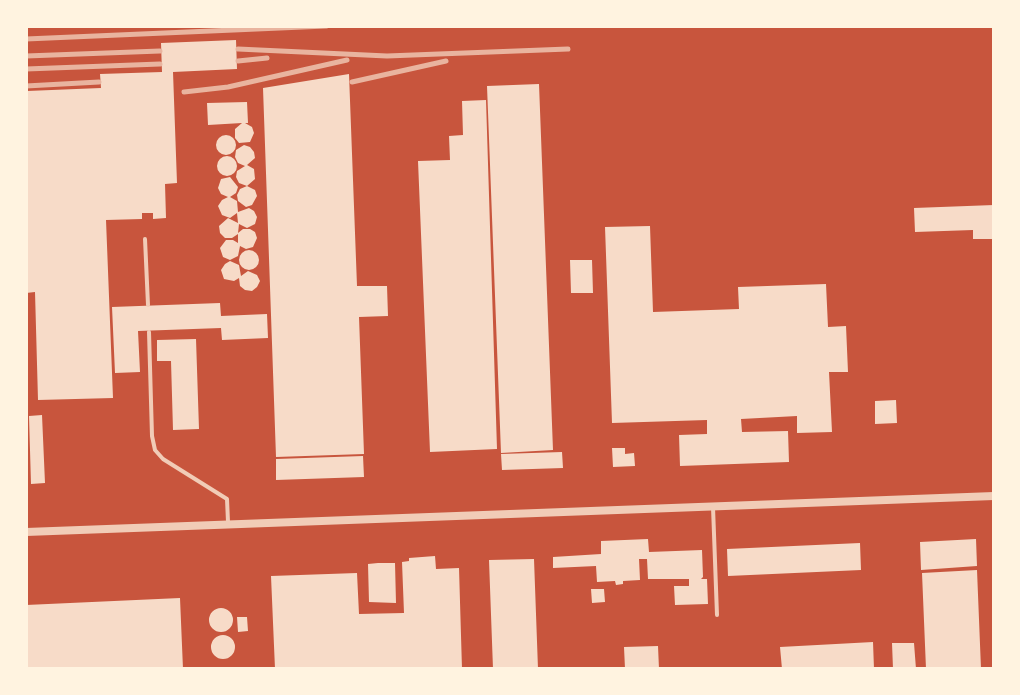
<!DOCTYPE html>
<style>
body{margin:0}
#map{position:relative;width:1020px;height:695px;overflow:hidden;background:#c8553d;font-family:Karla,sans-serif}
canvas{display:block}
.frame{position:absolute;inset:0;border:28px solid #fff3e0;pointer-events:none}
</style>
<div id="map">
<canvas width="1020" height="695"></canvas>
<div class="frame"></div>
</div>
<script>
const context = document.querySelector('canvas').getContext('2d');
context.lineJoin = 'round';
function fillPath(path, color) { context.fillStyle = color; context.fill(path, 'evenodd'); }
function strokePath(path, color, width, dash) { context.strokeStyle = color; context.lineWidth = width; context.lineCap = dash ? 'butt' : 'round'; context.setLineDash(dash || []); context.stroke(path); }
fillPath(new Path2D(`
 M236 40 237 69 173 72 177 183 165 184 166 218 153 219V213H142V219L106 220 113 398 38 400 35 292 26 293 27 91 101 88 100 74 162 72 161 43Z
 M349 74 357 286H387L388 316 359 317 364 454 276 457 263 88Z
 M539 84 553 450 501 453 487 86Z
 M486 100 497 449 430 452 418 161 450 160 449 136 463 135 462 101Z
 M247 102 248 123H245L252 127 254 133 250 142 239 143 235 138V129L242 123 208 125 207 103Z
 M216 145a10 10 0 1 1 20 0a10 10 0 1 1-20 0Z
 M244 145 250 147 254 152 255 158 247 165 254 169 255 179 247 186 255 190 257 196 252 205 246 207 238 201 237 195 240 189 247 186 239 183 236 177 237 171 245 166 238 163 235 157 236 150Z
 M217 166a10 10 0 1 1 20 0a10 10 0 1 1-20 0Z
 M230 177 238 187 236 193 230 197 237 201 238 212 249 208 254 211 257 217 255 224 247 228 239 224 238 233 243 229H250L255 232 257 238 253 247 246 249 240 246 238 256 230 260 223 257 220 248 226 240H233L238 243V234L232 238H225L220 233 219 226 228 218 238 223 237 213 230 218 222 215 218 206 222 200 228 197 221 194 218 188 221 179Z
 M994 205V239H973V230L915 232 914 208Z
 M650 226 653 312 739 309 738 287 826 284 828 327 846 326 848 372H829L832 432 797 433V416L741 419 742 432 788 431 789 462 680 466 679 435 707 434V420L612 423 605 227Z
 M239 260a10 10 0 1 1 20 0a10 10 0 1 1-20 0Z
 M570 260H592L593 293H571Z
 M230 261 239 265 241 276 248 271 257 275 260 281 257 287 252 291 245 290 240 286 239 278 234 281 224 279 221 270 225 264Z
 M220 303 221 316 267 314 268 338 222 340 221 328 138 331 140 372 115 373 112 307Z
 M196 339 199 429 173 430 171 361H157V340Z
 M896 400 897 423 875 424V401Z
 M42 415 45 483 31 484 29 416Z
 M612 448H625V454L634 453 635 466 613 467Z
 M562 452 563 468 502 470 501 454Z
 M363 456 364 477 276 480V459Z
 M648 539 649 552 702 550 703 577 701 579H707L708 604 675 605 674 586H689V579H648L647 559H639L640 580 623 581V584L616 585 615 581 597 582 596 566 553 568V557L601 554V541Z
 M976 539 977 566 921 570 920 542Z
 M860 543 861 570 728 576 727 549Z
 M435 556 436 569 459 568 462 669H275L271 576 357 573 359 614 404 613 402 562 409 561V558Z
 M534 559 538 669H493L489 560Z
 M378 563H395L396 603 369 602 368 564Z
 M977 570 981 669H926L922 573Z
 M591 589H604L605 602 592 603Z
 M180 598 183 669H26V605Z
 M209 620a12 12 0 1 1 24 0a12 12 0 1 1-24 0Z
 M237 617H247L248 631 238 632Z
 M211 647a12 12 0 1 1 24 0a12 12 0 1 1-24 0Z
 M873 642 874 669H782L780 647Z
 M892 643H914L916 669H893Z
 M658 646 659 669H625L624 647Z`), '#f7dbc8');
strokePath(new Path2D(`
 M145 239 148 305
 M149 332 152 436 155 450 163 459 227 499 228 522
 M713 507 717 615`), '#f1ccb7', 4);
strokePath(new Path2D(`
 M26 532 994 496`), '#f1ccb7', 8);
strokePath(new Path2D(`
 M26 39 326 26
 M238 49 387 56 568 49
 M26 56 160 51
 M238 61 267 58
 M26 69 160 64
 M352 82 446 61
 M26 86 99 82
 M184 92 228 87 347 60`), '#e9b49f', 5);
</script>
